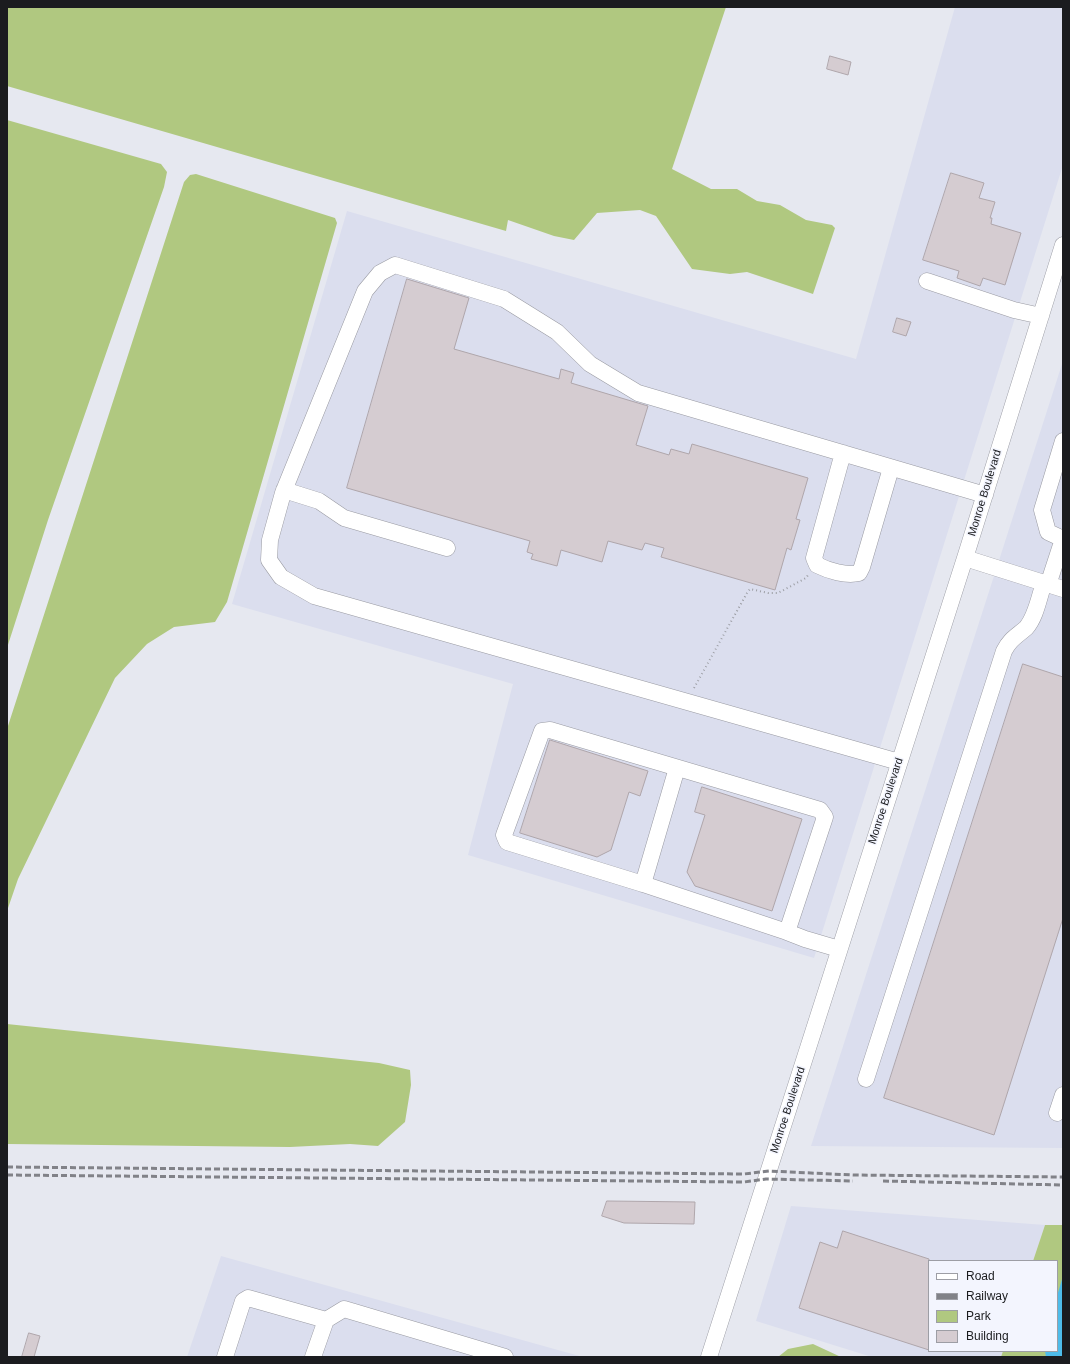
<!DOCTYPE html>
<style>
body{margin:0}
#map{position:relative;width:1070px;height:1364px;overflow:hidden;background:#e6e8f0;font-family:Arial,sans-serif}
canvas{display:block}
.frame{position:absolute;inset:0;border:8px solid #1b1c1f;pointer-events:none}
.legend{position:absolute;left:928px;top:1260px;width:130px;height:92px;box-sizing:border-box;background:#f3f5fe;border:1px solid #9d9ea5;margin:0;padding:5px 7px;list-style:none;font-size:12px;color:#1b1c1f}
.legend li{display:flex;align-items:center;gap:8px;height:20px}
.legend b{width:20px;border:1px solid #9d9ea5}
</style>
<div id="map">
<canvas width="1070" height="1364"></canvas>
<div class="frame"></div>
<ul class="legend">
<li><b style="height:5px;background:#fff"></b>Road</li>
<li><b style="height:5px;background:#818288"></b>Railway</li>
<li><b style="height:11px;background:#b0c880"></b>Park</li>
<li><b style="height:11px;background:#d5ccd1"></b>Building</li>
</ul>
</div>
<script>
const context = document.querySelector('canvas').getContext('2d');
context.lineJoin = 'round';
function fillPath(path, color) { context.fillStyle = color; context.fill(path, 'evenodd'); }
function strokePath(path, color, width, dash) { context.strokeStyle = color; context.lineWidth = width; context.lineCap = dash ? 'butt' : 'round'; context.setLineDash(dash || []); context.stroke(path); }
function write(font, color, halo, rows, align = 'center') {
  context.font = font + ' Arial,sans-serif'; context.lineWidth = 3; context.setLineDash([]); context.textBaseline = 'middle'; context.strokeStyle = halo; context.fillStyle = color; for (const [text, x, y, turn = 0] of rows) {
    context.save(); context.translate(x, y); context.rotate((+turn || 0) * Math.PI / 180); context.textAlign = isNaN(turn) ? turn : align; if (halo) context.strokeText(text, 0, 0); context.fillText(text, 0, 0); context.restore();
  }
}
fillPath(new Path2D(`
 M955 7H1063V165L814 958 468 855 513 684 232 604 347 211 856 359Z
 M1063 361V1148L811 1146Z
 M791 1206 1045 1225 1033 1261H929V1351H1003L1001 1357H872L756 1321Z
 M221 1256 583 1357H187Z`), '#dbdeee');
fillPath(new Path2D(`
 M7 7H726L672 169 711 189H737L757 201 780 205 806 220 832 225 835 228 813 294 747 272 730 274 692 269 656 216 640 210 597 213 574 240 554 236 508 220 506 231 7 86Z
 M7 120 161 164 167 172 164 187 48 520 7 648Z
 M196 174 335 218 337 223 227 602 215 622 174 627 147 644 115 678 18 879 7 911V729L184 182 190 175Z
 M7 1024 379 1063 410 1070 411 1085 405 1122 378 1146 350 1144 290 1147 7 1144Z
 M1045 1225H1063V1357H1001L1003 1351H1057V1261H1033Z
 M813 1344 841 1357H778L788 1349Z`), '#b0c880');
fillPath(new Path2D(`
 M1063 1276V1357H1046L1045 1351H1057V1296Z`), '#4ebcea');
const building = new Path2D(`
 M830 56 851 62 848 75 827 69Z
 M951 173 984 183 979 198 995 202 990 218H992L991 224 1021 233 1005 285 983 278 980 286 957 278 959 271 923 260Z
 M407 279 469 298 454 349 559 379 561 369 574 373 571 383 648 406 636 445 669 455 671 449 689 454 692 444 808 478 796 519 800 520 791 550 787 548 775 590 661 557 664 548 645 543 642 550 608 541 602 562 561 550 557 566 531 559 533 554 527 552 530 541 347 488Z
 M897 318 911 322 906 336 893 332Z
 M1023 664 1063 677V918L994 1135 884 1098Z
 M550 740 648 771 640 796 629 792 611 850 597 857 520 833Z
 M702 787 802 819 772 911 695 886 687 872 705 815 695 812Z
 M607 1201 695 1202 694 1224 624 1223 602 1216Z
 M843 1231 929 1259V1350L799 1308 820 1242 837 1248Z
 M29 1333 40 1336 34 1357H22Z`);
fillPath(building, '#d5ccd1');
strokePath(building, '#afa6ab', 1);
const minor = new Path2D(`
 M927 281 1014 310 1041 316
 M843 453 814 558 817 565C829 571 846 576 859 573L862 567 891 468
 M284 490 319 501 344 518 447 548
 M1063 539 1048 532 1042 510 1063 441
 M965 558 1063 589
 M1048 585 1063 539
 M899 762 314 596 281 577 269 560 270 540 283 493 365 291 380 273 395 265 504 299 557 332 590 364 638 393 985 495
 M643 884 677 768
 M787 932 825 817 820 810 550 730 542 731 504 835 507 842 643 884 787 932 805 939 839 949
 M866 1079 1004 651C1010 639 1017 636 1026 628 1036 617 1039 597 1044 583
 M1057 1113 1063 1095
 M225 1357 243 1301 248 1298 326 1320
 M313 1357 326 1320 344 1309 505 1357
 M709 1357 965 558 1063 245`);
strokePath(minor, '#9a9ba3', 17);
strokePath(new Path2D(`
 M694 688 747 593 750 589 768 593H778L806 578 808 575`), '#9d9fa5', 2, [1, 3]);
strokePath(minor, '#fff', 16);
strokePath(new Path2D(`
 M7 1167 744 1174 769 1171 853 1175 1063 1177
 M7 1175 744 1182 766 1179 853 1181
 M883 1181 1063 1185`), '#818288', 3, [6, 3]);
write('11px', '#1b1c1f', '#f3f5fe', [
 ["Monroe Boulevard",985,493,-73],
 ["Monroe Boulevard",886,801,-72],
 ["Monroe Boulevard",788,1110,-72]
]);
</script>
